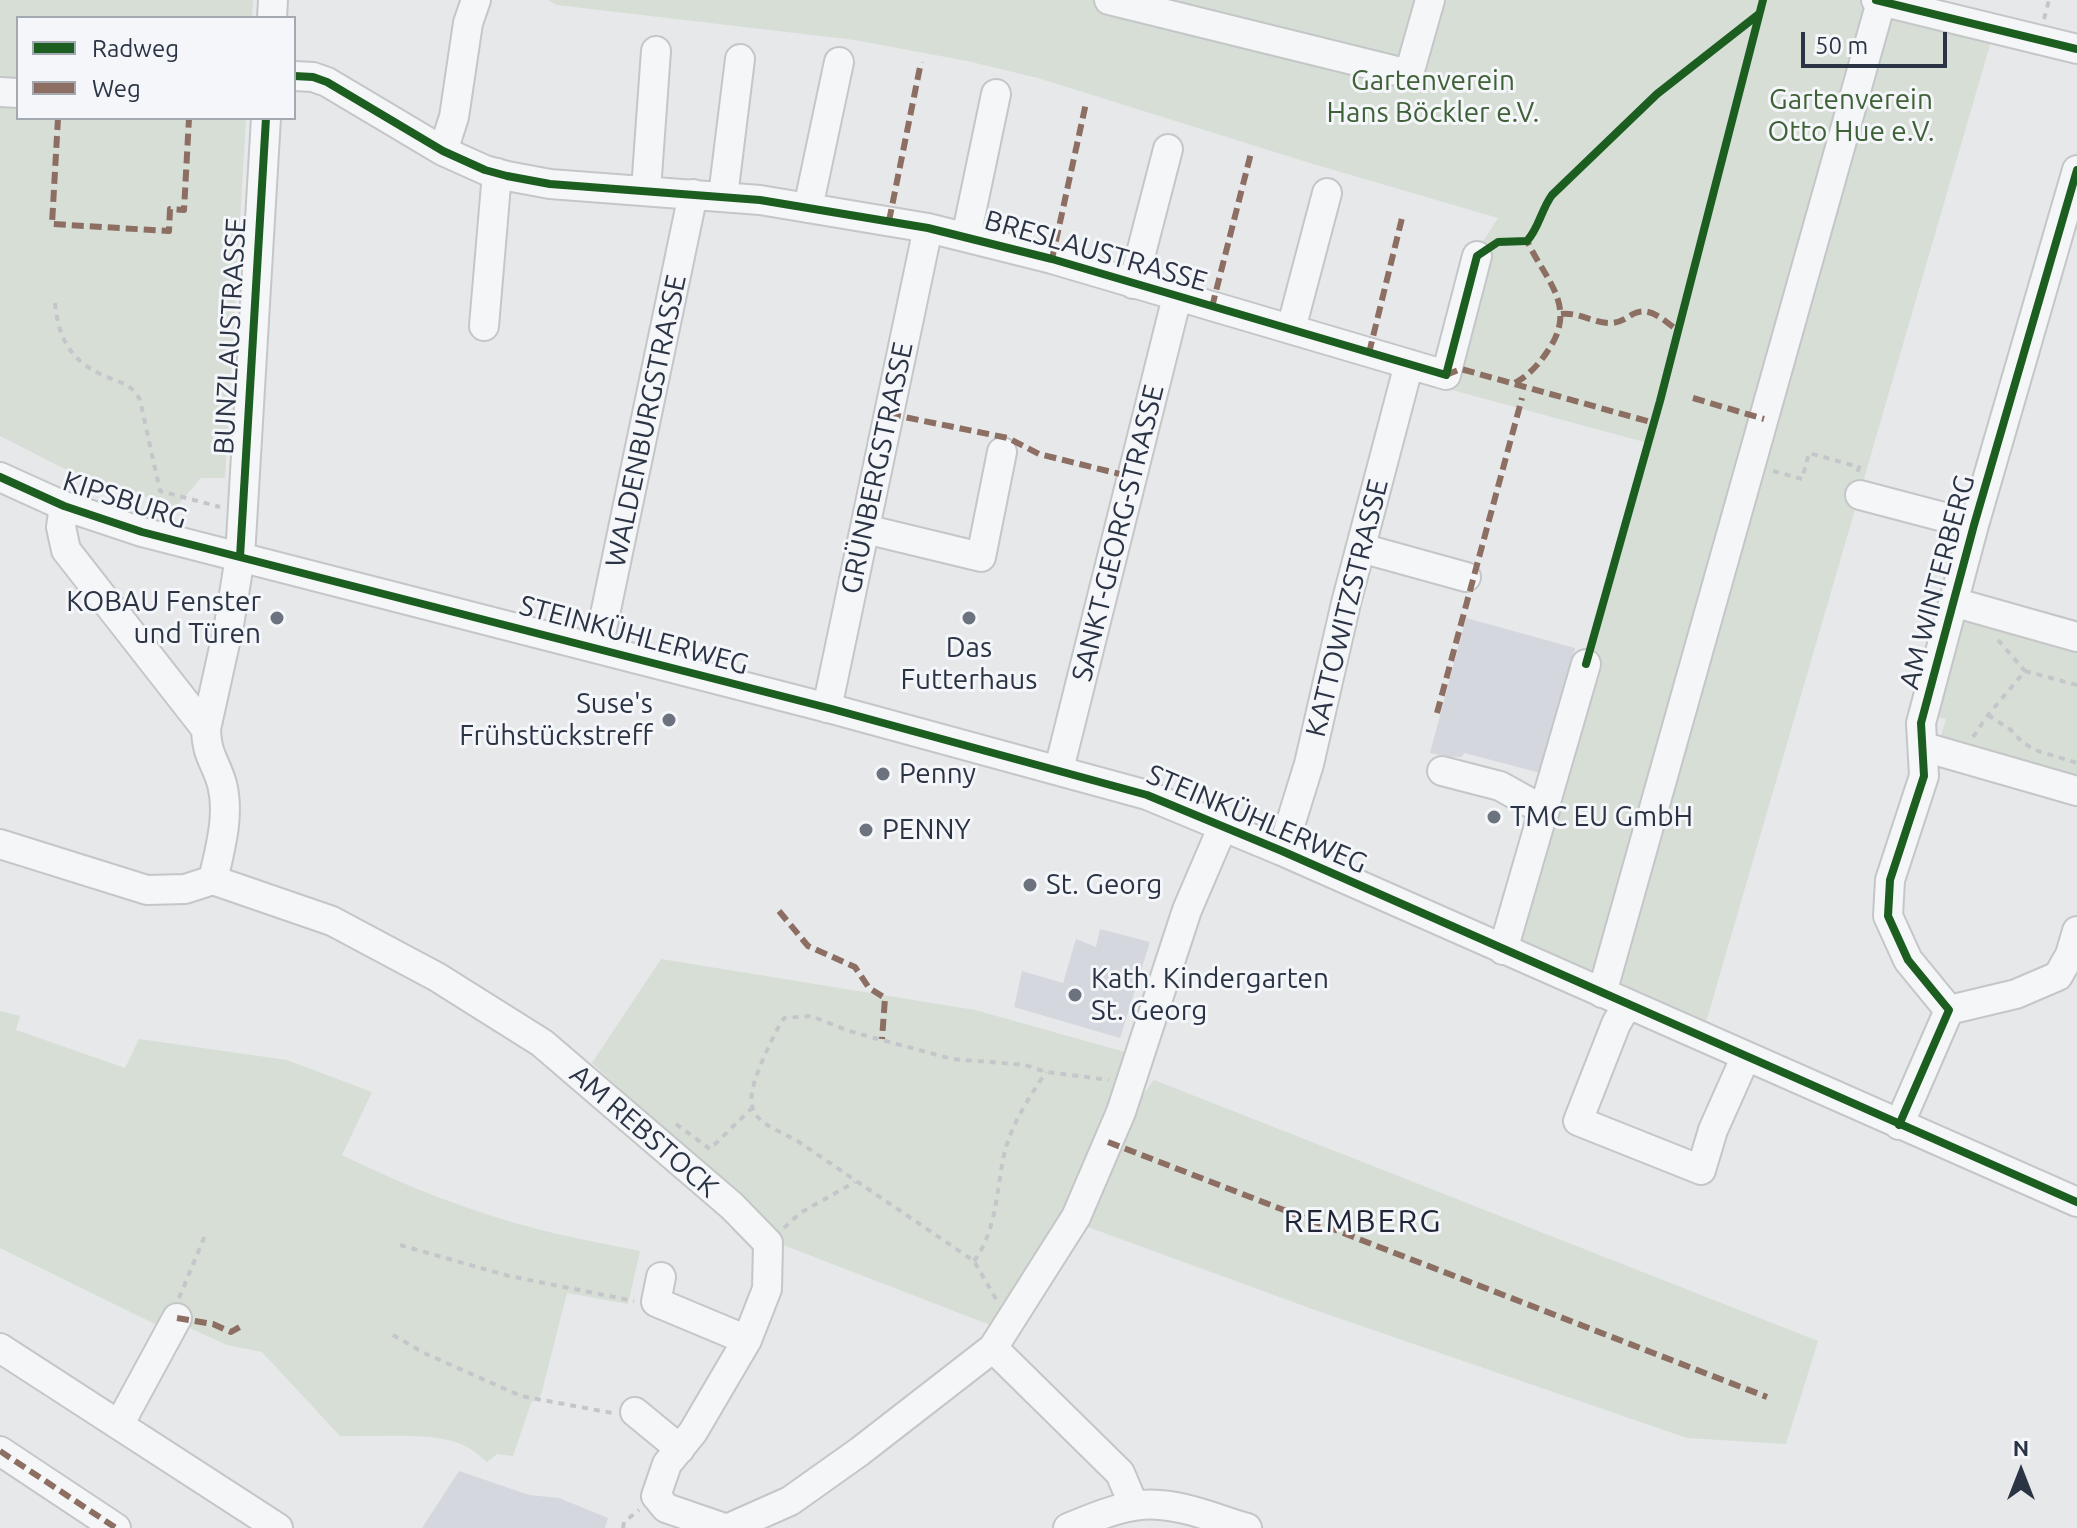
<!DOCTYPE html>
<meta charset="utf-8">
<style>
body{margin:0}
#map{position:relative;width:2077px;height:1528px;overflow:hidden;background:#e6e8ea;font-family:Ubuntu,sans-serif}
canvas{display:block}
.legend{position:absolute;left:16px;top:16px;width:280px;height:104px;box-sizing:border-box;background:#f4f6f9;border:2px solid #a4a8b1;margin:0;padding:10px 14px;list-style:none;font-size:24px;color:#2b3445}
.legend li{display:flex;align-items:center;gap:16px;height:40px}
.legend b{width:40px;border:2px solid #a4a8b1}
.north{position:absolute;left:1981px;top:1432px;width:80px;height:80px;-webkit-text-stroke:6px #f4f6f9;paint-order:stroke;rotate:0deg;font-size:22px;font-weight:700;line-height:32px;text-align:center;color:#2b3445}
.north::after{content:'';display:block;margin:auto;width:28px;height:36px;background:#2b3445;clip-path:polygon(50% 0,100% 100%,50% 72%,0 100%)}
.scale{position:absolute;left:1801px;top:32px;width:146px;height:36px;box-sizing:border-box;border:4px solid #2b3445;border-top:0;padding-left:10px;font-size:24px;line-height:28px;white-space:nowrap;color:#2b3445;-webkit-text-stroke:6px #f4f6f9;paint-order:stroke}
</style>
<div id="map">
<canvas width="2077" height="1528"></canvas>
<ul class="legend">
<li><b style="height:10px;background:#1b5e20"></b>Radweg</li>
<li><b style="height:10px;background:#8d6e63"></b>Weg</li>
</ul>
<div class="north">N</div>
<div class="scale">50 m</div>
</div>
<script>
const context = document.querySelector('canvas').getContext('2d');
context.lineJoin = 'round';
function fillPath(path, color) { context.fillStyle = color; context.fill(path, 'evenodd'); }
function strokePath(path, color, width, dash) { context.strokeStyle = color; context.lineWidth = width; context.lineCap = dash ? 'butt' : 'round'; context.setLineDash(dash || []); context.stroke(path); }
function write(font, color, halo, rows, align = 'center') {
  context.font = font + ' Ubuntu,sans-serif'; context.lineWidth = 6; context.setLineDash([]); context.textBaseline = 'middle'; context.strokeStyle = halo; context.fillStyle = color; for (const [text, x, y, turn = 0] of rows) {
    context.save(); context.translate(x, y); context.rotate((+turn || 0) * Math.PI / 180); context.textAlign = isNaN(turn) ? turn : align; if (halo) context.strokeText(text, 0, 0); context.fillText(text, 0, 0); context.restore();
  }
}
fillPath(new Path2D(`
 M1466 618 1575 648 1541 773 1464 753 1462 757H1452L1430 753Z
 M1100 929 1150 942 1120 1038 1014 1007 1022 971 1063 983 1076 939 1096 947Z
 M459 1471 529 1495 559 1498 608 1518 605 1528H422Z`), '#d4d7dd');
fillPath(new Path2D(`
 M0 0H253L252 18H18V118H246L225 478H201L176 507 63 468 0 436Z
 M548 0H1876L1994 31 1702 1036 1503 950 1648 443 1452 390 1482 243 1498 218 1310 163 1038 78 967 61 855 40 557 5Z
 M1960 614 2077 648V779L1940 739 1946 719 1930 715Z
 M661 959 975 1010 1125 1052 1111 1098 1066 1208 993 1326 783 1245 763 1221 592 1063Z
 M0 1011 20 1016 16 1030 125 1068 139 1039 287 1060 372 1092 342 1155C404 1186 469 1211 537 1229 571 1238 606 1244 640 1251L628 1304 567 1293 541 1395 531 1403 513 1456 497 1454 487 1462C479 1455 471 1448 461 1444 433 1432 372 1437 340 1436L262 1352 227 1345 168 1318 163 1328 0 1248Z
 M1154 1080 1818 1341 1786 1444 1687 1438 1315 1310 1085 1226 1141 1097Z`), '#d6ded6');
const minor = new Path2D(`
 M1109 0 1409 74 1430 0
 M1876 0 2077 49
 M272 18 273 0
 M294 76 313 77 327 82 443 151 485 170 507 176 550 184 760 200 928 228 1052 259 1446 375 1477 256
 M0 92 18 93
 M443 151 454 117 468 23 476 0
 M646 190 656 51
 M723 196 740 59
 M808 208 839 62
 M966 237 996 94
 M1133 284 1168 149
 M484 326 497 173
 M1291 329 1327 193
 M0 477 64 506 142 532 832 709 1147 795 1282 851 2077 1202
 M1860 495 1974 525
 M64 506 61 527 66 550 206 729C207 757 215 760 222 784 230 815 220 849 213 880
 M865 529 981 557 1002 452
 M1361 548 1466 577
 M1953 602 2077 637
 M598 648 693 194
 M827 708 928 228
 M206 729 229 625 240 557 266 118
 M1924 747 2077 791
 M1059 769 1177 297
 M1442 771 1500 786 1545 811
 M0 844 147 890 185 889 213 880
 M1282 851 1309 764 1346 603 1409 364
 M213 880 332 921 437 977 542 1043 732 1206 768 1243 767 1289 747 1340 693 1432 667 1464 656 1496 666 1508 724 1528
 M1503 950 1586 664
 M1602 993 1881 2
 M1627 1005 1616 1024 1578 1121 1701 1170 1713 1130 1746 1056
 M1949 1010 2016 994 2058 976 2070 955 2077 931
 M1899 1125 1949 1010 1908 960 1888 916 1890 880 1924 776 1921 723 1974 525 2077 170
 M661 1277 656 1302 747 1340
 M0 1348 278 1528
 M993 1348 1120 1473 1134 1506
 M635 1412 680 1449
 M119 1425 177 1318
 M0 1451 116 1528
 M729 1528 790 1501 859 1452 993 1348 1076 1217 1121 1112 1187 910 1223 826
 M1068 1528C1097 1516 1128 1502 1160 1505 1189 1507 1219 1520 1247 1528`);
strokePath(minor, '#c4c6c8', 32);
strokePath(new Path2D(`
 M2044 19 2049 0
 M55 303C58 338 71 362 105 376 121 383 132 384 140 400L160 491 220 507
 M1773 471 1802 479 1809 453 1859 467 1857 474
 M1998 640 2025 671
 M1988 715 2011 730 2023 743 2038 751 2077 763
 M1973 737 1988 715 2025 671 2077 685
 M676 1124 710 1149 752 1108
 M784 1228 800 1213 855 1182
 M400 1245 509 1276 634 1301
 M974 1261C997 1230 996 1192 1004 1155 1011 1124 1029 1098 1046 1072
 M179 1298 206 1233
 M996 1299 974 1261 796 1140C752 1119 741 1113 761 1064 768 1048 775 1032 784 1018L811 1016 849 1031 952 1059 1025 1065 1046 1072 1109 1080
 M393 1335 424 1353 521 1396 612 1413
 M623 1528 624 1522 639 1510`), '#c5c6ca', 4, [6, 6]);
strokePath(minor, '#f5f6f7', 28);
strokePath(new Path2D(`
 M58 118 52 224 169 231 170 209 184 210 189 118
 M889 221 921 62
 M1052 259 1086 103
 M1212 307 1251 153
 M1561 314C1579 312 1593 323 1610 323 1619 323 1625 319 1633 314 1649 305 1665 321 1677 330
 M1369 353 1403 214
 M1446 375 1461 369 1654 423
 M1515 383C1528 376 1539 364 1547 352 1579 307 1546 281 1527 241
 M1693 398 1764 419
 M889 414 1008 438 1039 454 1132 477
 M1437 713 1522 398
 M779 911 808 946 855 967 869 988 885 998 882 1039
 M1108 1142 1767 1397
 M177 1318 213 1324 231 1332 243 1325
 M0 1451 116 1528`), '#8d6e63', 6, [12, 6]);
strokePath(new Path2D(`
 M1876 0 2077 49
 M294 76 313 77 327 82 443 151 485 170 507 176 550 184 760 200 928 228 1052 259 1446 375 1477 256 1498 242 1527 241C1539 228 1541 210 1552 195L1657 94 1759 14
 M0 477 64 506 142 532 832 709 1147 795 1282 851 2077 1202
 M240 557 266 118
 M1586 664 1660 401 1763 0
 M1899 1125 1949 1010 1908 960 1888 916 1890 880 1924 776 1921 723 1974 525 2077 170`), '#1b5e20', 8);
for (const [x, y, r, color] of [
 [277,618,8,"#6c737f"],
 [969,618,8,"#6c737f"],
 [669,720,8,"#6c737f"],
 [883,774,8,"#6c737f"],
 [1494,817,8,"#6c737f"],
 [866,830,8,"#6c737f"],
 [1030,885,8,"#6c737f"],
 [1075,995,8,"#6c737f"]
]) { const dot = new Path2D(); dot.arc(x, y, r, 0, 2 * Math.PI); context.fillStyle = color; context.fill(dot); strokePath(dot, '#f4f6f9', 3); }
write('28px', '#3f6138', '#f4f6f9', [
 ["Gartenverein",1433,81],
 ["Hans Böckler e.V.",1433,113],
 ["Gartenverein",1851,100],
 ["Otto Hue e.V.",1851,132]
]);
write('28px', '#2b3445', '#f4f6f9', [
 ["BRESLAUSTRASSE",1096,251,16],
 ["BUNZLAUSTRASSE",230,336,-87],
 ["WALDENBURGSTRASSE",646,421,-78],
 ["GRÜNBERGSTRASSE",877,468,-78],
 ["KIPSBURG",125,500,18],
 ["SANKT-GEORG-STRASSE",1118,533,-76],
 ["AM WINTERBERG",1937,582,-75],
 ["KATTOWITZSTRASSE",1347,608,-76],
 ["STEINKÜHLERWEG",634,635,15],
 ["STEINKÜHLERWEG",1257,819,23],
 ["AM REBSTOCK",644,1131,41]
]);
write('28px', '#2b3445', '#f4f6f9', [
 ["KOBAU Fenster",261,602,"right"],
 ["und Türen",261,634,"right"],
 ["Das",969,648,"center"],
 ["Futterhaus",969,680,"center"],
 ["Suse's",653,704,"right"],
 ["Frühstückstreff",653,736,"right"],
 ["Penny",899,774],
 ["TMC EU GmbH",1510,817],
 ["PENNY",882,830],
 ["St. Georg",1046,885],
 ["Kath. Kindergarten",1091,979],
 ["St. Georg",1091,1011]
], 'left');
context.letterSpacing = '2px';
write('32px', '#1d2536', '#f4f6f9', [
 ["REMBERG",1363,1221]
]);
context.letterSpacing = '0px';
</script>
